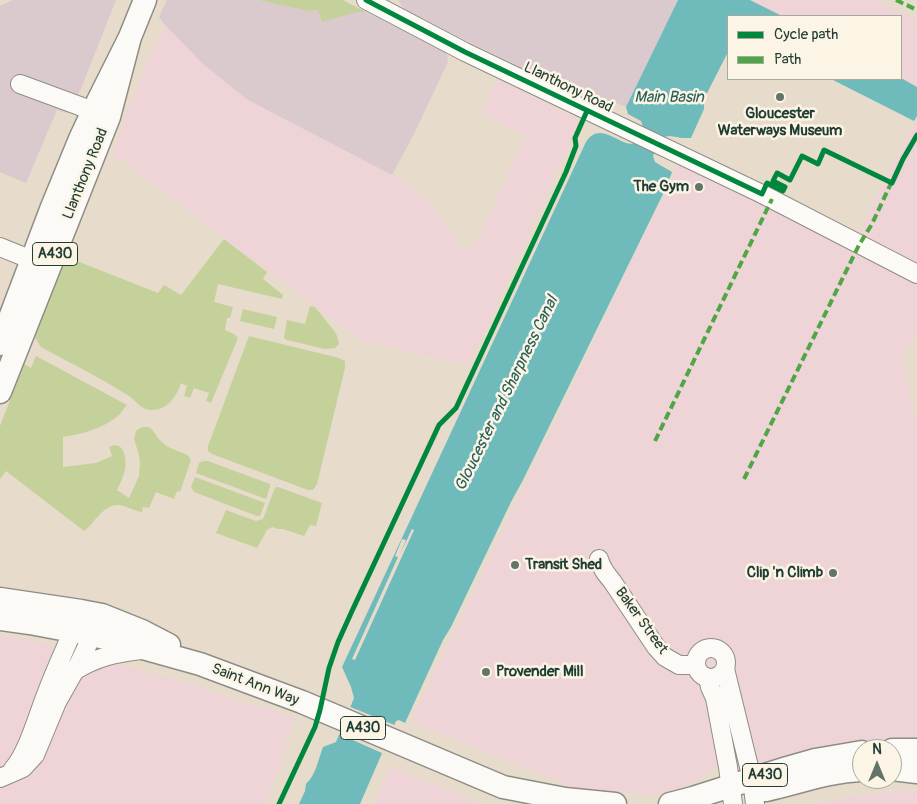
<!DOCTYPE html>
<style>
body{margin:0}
#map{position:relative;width:917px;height:804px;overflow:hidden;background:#e7dbcb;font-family:Pangolin,sans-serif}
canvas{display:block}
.legend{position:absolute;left:727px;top:15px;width:175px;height:65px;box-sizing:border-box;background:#fcf5e5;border:1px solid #a4ab9e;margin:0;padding:6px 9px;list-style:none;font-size:15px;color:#1f3d34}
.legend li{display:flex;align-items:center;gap:10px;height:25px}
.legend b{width:25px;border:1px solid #a4ab9e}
.north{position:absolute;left:852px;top:739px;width:50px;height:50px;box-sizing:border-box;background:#fcf5e5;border:1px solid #a4ab9e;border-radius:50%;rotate:0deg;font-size:14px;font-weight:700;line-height:20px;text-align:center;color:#1f3d34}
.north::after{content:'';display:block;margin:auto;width:18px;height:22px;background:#657469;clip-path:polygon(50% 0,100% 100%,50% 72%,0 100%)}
</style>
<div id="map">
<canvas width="917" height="804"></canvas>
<ul class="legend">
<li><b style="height:6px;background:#00873e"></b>Cycle path</li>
<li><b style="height:6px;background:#4fa644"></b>Path</li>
</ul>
<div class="north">N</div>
</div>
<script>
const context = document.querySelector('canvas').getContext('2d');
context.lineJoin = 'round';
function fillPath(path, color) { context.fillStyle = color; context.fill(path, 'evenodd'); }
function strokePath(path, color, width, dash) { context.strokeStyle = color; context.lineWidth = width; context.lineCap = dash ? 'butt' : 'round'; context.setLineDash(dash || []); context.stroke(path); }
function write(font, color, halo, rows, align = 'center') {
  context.font = font + ' Pangolin,sans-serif'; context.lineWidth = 5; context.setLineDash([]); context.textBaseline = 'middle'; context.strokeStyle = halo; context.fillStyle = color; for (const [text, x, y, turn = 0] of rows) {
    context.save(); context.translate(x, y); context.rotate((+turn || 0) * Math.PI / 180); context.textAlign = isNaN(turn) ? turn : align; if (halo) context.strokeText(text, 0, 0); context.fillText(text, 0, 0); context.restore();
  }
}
fillPath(new Path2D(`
 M750 0H876L917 21V87L901 78V16H782Z
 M165 25 203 64 248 100 392 175 418 193 430 204 443 218 462 251 476 243 526 135 481 114 497 79 580 120 469 365 362 341 354 336 113 154 129 105Z
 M917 116V262L859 233Z
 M679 163 917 275V331L901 360 911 402 917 423V780L849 782 809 792 775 782 715 767 698 781 656 795 577 789 411 722ZM862 749H892V779H862Z
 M0 634 27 639 119 664 200 687 235 700 281 712 295 718 266 804H0Z
 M390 766 481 804H374Z
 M898 791H917V804H818L827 801 875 793Z`), '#eed4d7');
fillPath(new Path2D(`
 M13 0H116L81 89 67 113 57 110 26 183 0 172V6Z
 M167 0H258L308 11 318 10 366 12 442 50 447 55 448 62 414 134 392 175 248 100 203 64 165 25 159 17Z
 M398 0H678L626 107 614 102 607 109 469 42 404 9Z`), '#dacacd');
fillPath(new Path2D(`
 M258 0H343L366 12H357L322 22 318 10 308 11Z
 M224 239 267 272 263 279 283 295 282 299 218 284 214 302 233 307 230 318H227L225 330 234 334 238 338 211 403 206 401 209 393 194 388 190 398 184 396 187 386 181 383C176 397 168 410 151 410 142 410 136 401 129 396 101 378 70 363 41 347L34 336 64 256 158 293 164 285 181 295Z
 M310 306 315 307 335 332 337 336 339 344 335 348 325 349 287 340 284 338 287 320 305 324Z
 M243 309 277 317 274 329 240 321Z
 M249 336 339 358 345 361V368L317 484 313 490H308L212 454 208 451V446Z
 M36 356 127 405C124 408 122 412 119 415 105 428 82 434 63 437V467L96 463 112 456 109 447C124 439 127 459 125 470 123 477 120 484 117 490L129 498 139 476 140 464 139 455 134 439 136 431C140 428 143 426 147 427 153 428 155 434 158 438 162 443 169 448 175 450 182 453 188 453 191 460L180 492 177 491 174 499 156 492 149 508 143 507 142 512C134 511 127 506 119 505 103 504 95 523 84 531L6 471 0 479V426L24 364 31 368Z
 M203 461H208L270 484V487L266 499 196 473 199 463Z
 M195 477 265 503 260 516H257L194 492 191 487Z
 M276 487H278L322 503 316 526 310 525 304 536 283 529H278L272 527 267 530 257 548 216 533 226 510 256 521 263 519 274 490Z`), '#c5d19a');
fillPath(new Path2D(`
 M678 0H750L782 16H728V52L704 99V109L691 138H682L670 136 662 137 653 156 655 162 672 172 671 175 664 192 523 480 511 502 451 627 443 640 405 723 399 720 396 721 360 804H299L305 791 306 784C316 775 318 760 323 747L336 742 354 698 351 687 342 667 585 144C600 116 624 152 635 142 639 139 641 131 643 127L641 121 628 114 626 107Z
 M901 78 917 87V116L914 121 831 79Z`), '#6fbbbc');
fillPath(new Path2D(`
 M412 529 414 530 355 660 352 659 398 557 395 556 400 544 402 539 406 540 400 554Z
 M348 706 397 726 384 754 337 733Z`), '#e7dbcb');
const minor = new Path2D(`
 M366 0 465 52 762 194 917 274
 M20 84 104 115
 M0 247 42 264
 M599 559C601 568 606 574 612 581L656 647 665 657 679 665H695
 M696 663a15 15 0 1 1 30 0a15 15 0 1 1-30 0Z
 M725 669 752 779 755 804
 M74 671C97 657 115 653 141 650
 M708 678 710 687 715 698 728 767 733 804
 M13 769C28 752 38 714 47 692 56 668 67 645 77 621
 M0 778 23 768 35 755 57 702 79 663 97 625`);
const major = new Path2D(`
 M0 344 52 207 80 139 93 111 130 37 145 0
 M0 392 109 117 130 37
 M0 599 81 611 102 615 142 631 169 645
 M0 619 30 623 83 633 114 640 200 664 302 702 503 787 565 799 615 804
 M892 750H917
 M892 769 917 772
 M758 790H766C798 783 829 771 862 770
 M670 804 693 798 787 768 815 760 862 752`);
strokePath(minor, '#8e8d84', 20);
strokePath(major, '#8e8d84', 25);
strokePath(minor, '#fbfaf7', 18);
strokePath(major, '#fbfaf7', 22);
strokePath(new Path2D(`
 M896 0 917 10
 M655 441 772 199
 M744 479 859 245 872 224 893 179`), '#4fa644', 4, [8, 4]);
strokePath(new Path2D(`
 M366 0 465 52 762 194 767 183 783 191 785 187 773 181 777 173 790 180 802 156 818 164 824 150 892 183 903 159 917 135
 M279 804 315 727 320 710 329 668 338 642 352 611 439 425 456 408 566 172 576 146 575 138 587 111`), '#00873e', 5);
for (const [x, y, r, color] of [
 [780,97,5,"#657469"],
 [699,187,5,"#657469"],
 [515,565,5,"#657469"],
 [833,573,5,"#657469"],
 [486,672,5,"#657469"]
]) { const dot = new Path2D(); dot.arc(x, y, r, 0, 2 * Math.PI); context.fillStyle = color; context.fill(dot); strokePath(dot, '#fcf5e5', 2); }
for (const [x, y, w] of [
 [55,254,45],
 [363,728,45],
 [765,775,45]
]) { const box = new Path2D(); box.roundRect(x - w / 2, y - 11.5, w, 23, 4); context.fillStyle = '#fcf5e5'; context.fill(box); strokePath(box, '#1f3d34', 1); }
write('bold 14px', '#1f3d34', null, [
 ["A430",55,254],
 ["A430",363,728],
 ["A430",765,775]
]);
write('15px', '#1f3d34', '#fcf5e5', [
 ["Llanthony Road",568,88,26],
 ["Llanthony Road",86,174,-68],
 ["Baker Street",641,621,54],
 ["Saint Ann Way",255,685,21]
]);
write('bold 15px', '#1f3d34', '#fcf5e5', [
 ["Gloucester",780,114,"center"],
 ["Waterways Museum",780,131,"center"],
 ["The Gym",689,187],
 ["Transit Shed",525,565,"left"],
 ["Clip 'n Climb",823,573],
 ["Provender Mill",496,672,"left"]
], 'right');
write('italic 16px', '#285f5b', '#fcf5e5', [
 ["Main Basin",669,98],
 ["Gloucester and Sharpness Canal",507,394,-64]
]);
</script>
